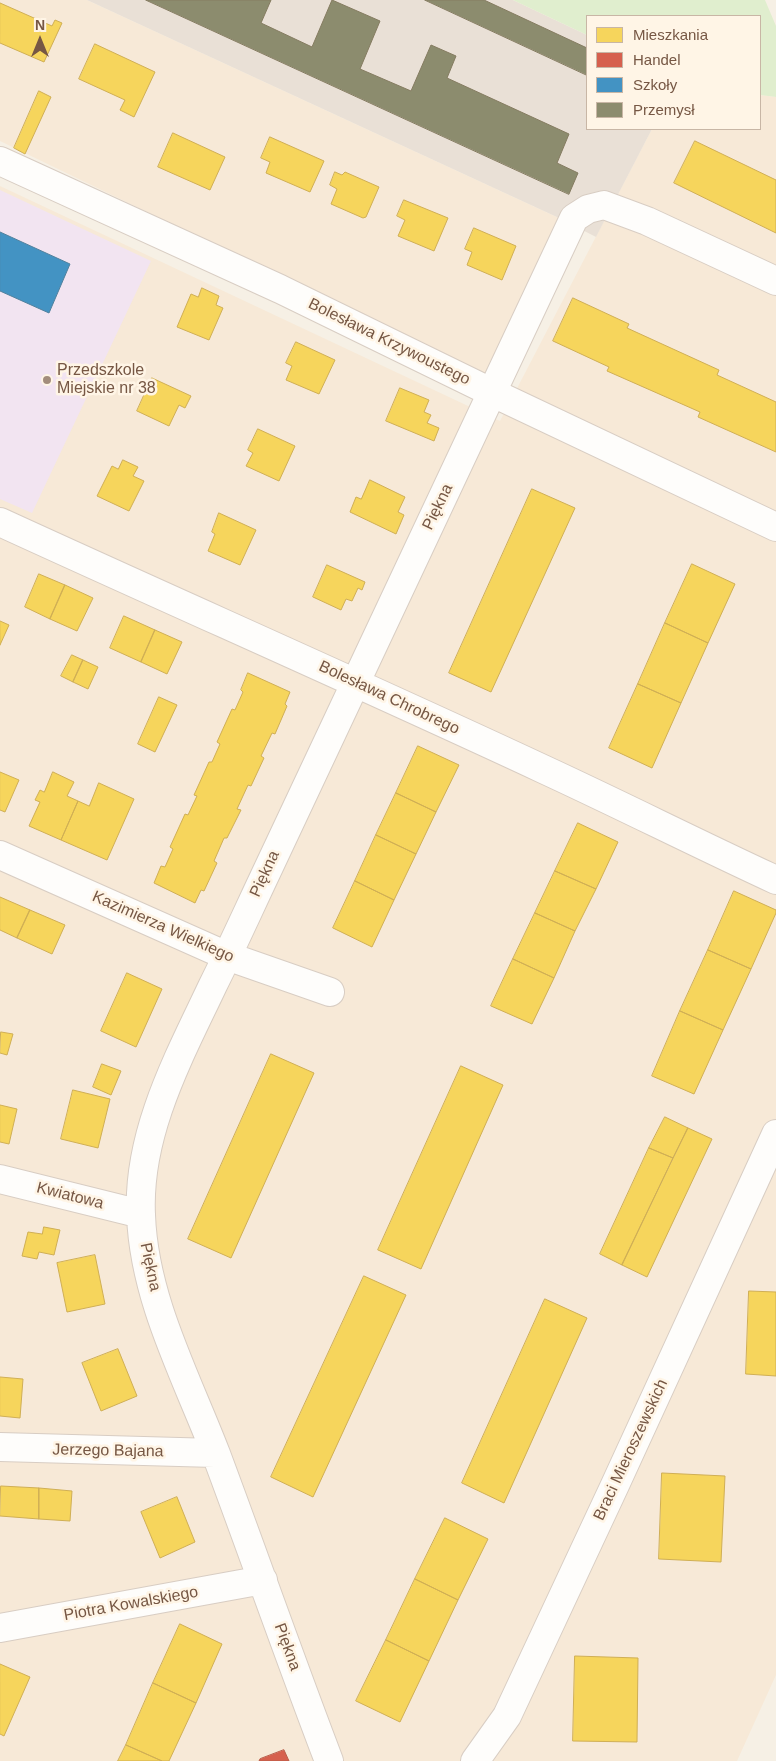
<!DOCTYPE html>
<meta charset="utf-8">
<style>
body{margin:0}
#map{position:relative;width:776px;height:1761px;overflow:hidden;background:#f6f0e5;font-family:Helvetica,sans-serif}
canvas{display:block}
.legend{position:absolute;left:586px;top:15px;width:175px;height:115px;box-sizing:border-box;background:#fff5e6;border:1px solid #c8b6a5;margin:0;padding:6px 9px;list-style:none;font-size:15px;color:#765744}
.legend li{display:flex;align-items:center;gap:10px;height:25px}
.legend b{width:25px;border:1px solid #c8b6a5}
.north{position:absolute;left:15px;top:15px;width:50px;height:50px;-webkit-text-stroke:4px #fff5e6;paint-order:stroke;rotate:0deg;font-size:14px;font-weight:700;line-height:20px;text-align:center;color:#765744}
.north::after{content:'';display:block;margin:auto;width:18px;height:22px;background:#765744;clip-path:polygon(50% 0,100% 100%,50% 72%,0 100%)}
</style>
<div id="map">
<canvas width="776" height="1761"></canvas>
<ul class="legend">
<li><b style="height:14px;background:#f6d55c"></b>Mieszkania</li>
<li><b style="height:14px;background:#d6604d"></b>Handel</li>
<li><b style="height:14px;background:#4393c3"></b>Szkoły</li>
<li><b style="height:14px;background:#8c8c6e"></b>Przemysł</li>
</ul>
<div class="north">N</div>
</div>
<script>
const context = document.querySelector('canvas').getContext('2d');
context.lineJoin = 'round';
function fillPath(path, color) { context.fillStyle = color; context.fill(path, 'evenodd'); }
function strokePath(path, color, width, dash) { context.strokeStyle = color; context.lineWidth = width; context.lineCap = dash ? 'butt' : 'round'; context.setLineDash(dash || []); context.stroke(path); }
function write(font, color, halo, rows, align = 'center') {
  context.font = font + ' Helvetica,sans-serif'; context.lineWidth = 5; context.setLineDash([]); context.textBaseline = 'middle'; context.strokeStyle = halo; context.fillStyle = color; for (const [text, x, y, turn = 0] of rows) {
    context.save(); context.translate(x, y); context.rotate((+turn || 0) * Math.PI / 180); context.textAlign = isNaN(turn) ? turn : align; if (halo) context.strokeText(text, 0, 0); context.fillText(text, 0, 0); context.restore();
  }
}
fillPath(new Path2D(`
 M0 0H87L559 218 487 376 0 141Z
 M760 95 776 97V1675L737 1761H0V186L500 421 652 129H760Z`), '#f7e9d7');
fillPath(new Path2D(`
 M87 0H513L587 35V129H652L596 237 559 218Z`), '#e9e0d6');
fillPath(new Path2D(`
 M0 190 151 261 32 513 0 499Z`), '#f2e4f1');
fillPath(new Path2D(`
 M513 0H765L776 26V97L760 95V16H587V35Z`), '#e0eece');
const homes = new Path2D(`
 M0 3 52 26 55 20 62 23 44 62 0 43Z
 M95 44 155 72 134 117 120 110 125 100 79 79Z
 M39 91 51 97 25 154 14 148Z
 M173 133 225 157 210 190 158 167Z
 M270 137 324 161 310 192 266 173 270 162 261 158Z
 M695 141 776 180V233L674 183Z
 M335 172 342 175 345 172 379 187 366 217 363 218 331 204 337 189 330 185Z
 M404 200 448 218 434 251 398 236 405 220 397 216Z
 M474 228 516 246 502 280 467 265 472 252 465 249Z
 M202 288 219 296 216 305 223 308 209 340 177 327 191 294 198 297Z
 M573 298 629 324 627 328 719 370 717 375 776 402V452L698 417 700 412 607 371 609 367 553 341Z
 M296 342 335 360 319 394 286 380 292 366 286 363Z
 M152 378 191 396 185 408 179 405 169 426 137 411Z
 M400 388 429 400 424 412 431 415 427 423 439 428 434 441 386 421Z
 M258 429 295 446 279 481 246 466 253 453 248 450Z
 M123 460 138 467 133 476 144 481 129 511 97 496 112 466 118 469Z
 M370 480 405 497 398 512 404 515 396 534 350 512 356 497 361 499Z
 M532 489 575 508 491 692 449 673Z
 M219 513 256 530 240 565 208 551 215 534 212 532Z
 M692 564 735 584 708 643 665 623Z
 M327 565 365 582 362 590 358 588 352 601 346 599 341 610 313 597Z
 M39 574 65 585 50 619 25 607Z
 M65 585 93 598 77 631 50 619Z
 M124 616 155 630 141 662 110 648Z
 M0 621 9 625 0 645Z
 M665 623 708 643 681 703 638 684Z
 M155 630 182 642 167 674 141 662Z
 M72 655 83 660 73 682 61 676Z
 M83 660 98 667 88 689 73 682Z
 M248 673 290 692 285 704 287 706 275 734 272 733 261 756 264 758 251 786 248 785 237 809 241 810 227 838H224L214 861 217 863 204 891 201 890 195 903 154 883 161 866 165 867 173 849 170 847 185 814 188 815 197 796 194 795 209 762H212L220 744 217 742 232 709 235 710 243 692 241 690Z
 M638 684 681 703 652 768 609 748Z
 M159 697 177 705 155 752 138 744Z
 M418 746 459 765 436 812 396 793Z
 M0 772 19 780 5 812 0 810Z
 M53 772 74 782 67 796 78 801 61 840 29 826 40 802 35 800 40 790 44 792Z
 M99 783 134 799 107 860 61 840 78 801 89 806Z
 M396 793 436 812 416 854 376 835Z
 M578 823 618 842 596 889 555 871Z
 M376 835 416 854 394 900 355 881Z
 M555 871 596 889 575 931 535 913Z
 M355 881 394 900 372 947 333 928Z
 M734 891 776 910V913L751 969 708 950Z
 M0 897 30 910 17 938 0 930Z
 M30 910 65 925 52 954 17 938Z
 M535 913 575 931 554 978 513 959Z
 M708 950 751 969 723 1030 680 1011Z
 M513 959 554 978 532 1024 491 1006Z
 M127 973 162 989 136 1047 101 1031Z
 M680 1011 723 1030 694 1094 652 1076Z
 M1 1032 13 1034 7 1055 0 1053Z
 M271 1054 314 1073 231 1258 188 1239Z
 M102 1064 121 1071 111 1095 93 1087Z
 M461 1066 503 1085 421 1269 378 1250Z
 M73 1090 110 1099 98 1148 61 1139Z
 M0 1105 17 1109 9 1144 0 1142Z
 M665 1117 688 1128 673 1158 649 1148Z
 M688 1128 712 1139 647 1277 622 1265Z
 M649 1148 673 1158 622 1265 600 1254Z
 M44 1227 60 1230 54 1255 39 1252 37 1259 22 1256 28 1232 42 1234Z
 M95 1255 105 1304 67 1312 57 1263Z
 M364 1276 406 1295 313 1497 271 1477Z
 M749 1291 776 1292V1376L746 1374Z
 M545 1299 587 1318 504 1503 462 1483Z
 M118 1349 137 1396 101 1411 82 1363Z
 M0 1377 23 1379 20 1418 0 1416Z
 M662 1473 725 1476 721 1562 659 1559Z
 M1 1486 39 1488V1519L0 1516Z
 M39 1488 72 1491 70 1521 39 1519Z
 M177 1497 195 1542 160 1558 141 1512Z
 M445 1518 488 1539 458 1600 415 1579Z
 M415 1579 458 1600 429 1661 386 1640Z
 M180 1624 222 1644 196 1703 153 1683Z
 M386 1640 429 1661 400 1722 356 1701Z
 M575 1656 638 1658 637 1742 573 1741Z
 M0 1664 30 1677 4 1736 0 1734Z
 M153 1683 196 1703 169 1761H162L126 1745Z
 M126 1745 162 1761H118Z`);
fillPath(homes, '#f6d55c');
strokePath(homes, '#d0af55', 1);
const shops = new Path2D(`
 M284 1750 289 1761H259L260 1759Z`);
fillPath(shops, '#d6604d');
strokePath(shops, '#b95d4a', 1);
const schools = new Path2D(`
 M0 232 70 264 49 313 0 291Z`);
fillPath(schools, '#4393c3');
strokePath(schools, '#52819d', 1);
const industry = new Path2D(`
 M146 0H271L261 23 312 47 332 0 380 21 360 69 411 91 431 45 456 56 447 78 569 134 557 163 578 173 569 194Z
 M425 0H484L587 48V75Z`);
fillPath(industry, '#8c8c6e');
strokePath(industry, '#857c61', 1);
const minor = new Path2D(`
 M0 161 280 289 493 393 776 527
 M0 522C181 605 363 685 543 769 621 805 698 844 776 880
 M0 855 227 956 330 992
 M0 1179 141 1214
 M0 1447 215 1453
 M0 1628 263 1580
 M329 1761C290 1659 254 1556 216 1454 186 1376 144 1299 141 1215 137 1133 179 1057 213 985 232 947 249 909 267 871 368 653 472 436 574 218L588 209 604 205 647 221 776 281
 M475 1761 507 1716 615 1485 776 1134`);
strokePath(minor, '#d8cdc3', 30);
strokePath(minor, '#fefdfb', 28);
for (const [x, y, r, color] of [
 [47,380,5,"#a38d7c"]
]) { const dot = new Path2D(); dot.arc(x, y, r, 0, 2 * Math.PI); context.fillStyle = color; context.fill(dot); strokePath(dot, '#fff5e6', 2); }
write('16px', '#765744', '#fff5e6', [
 ["Bolesława Krzywoustego",389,342,26],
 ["Piękna",438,507,-64],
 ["Bolesława Chrobrego",389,698,25],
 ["Piękna",265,874,-65],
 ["Kazimierza Wielkiego",163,927,24],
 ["Kwiatowa",70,1196,14],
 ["Piękna",150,1267,78],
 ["Braci Mieroszewskich",631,1450,-65],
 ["Jerzego Bajana",108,1451,1],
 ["Piotra Kowalskiego",131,1604,-10],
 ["Piękna",287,1647,70]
]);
write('16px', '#765744', '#fff5e6', [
 ["Przedszkole",57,371],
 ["Miejskie nr 38",57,389]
], 'left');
</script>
